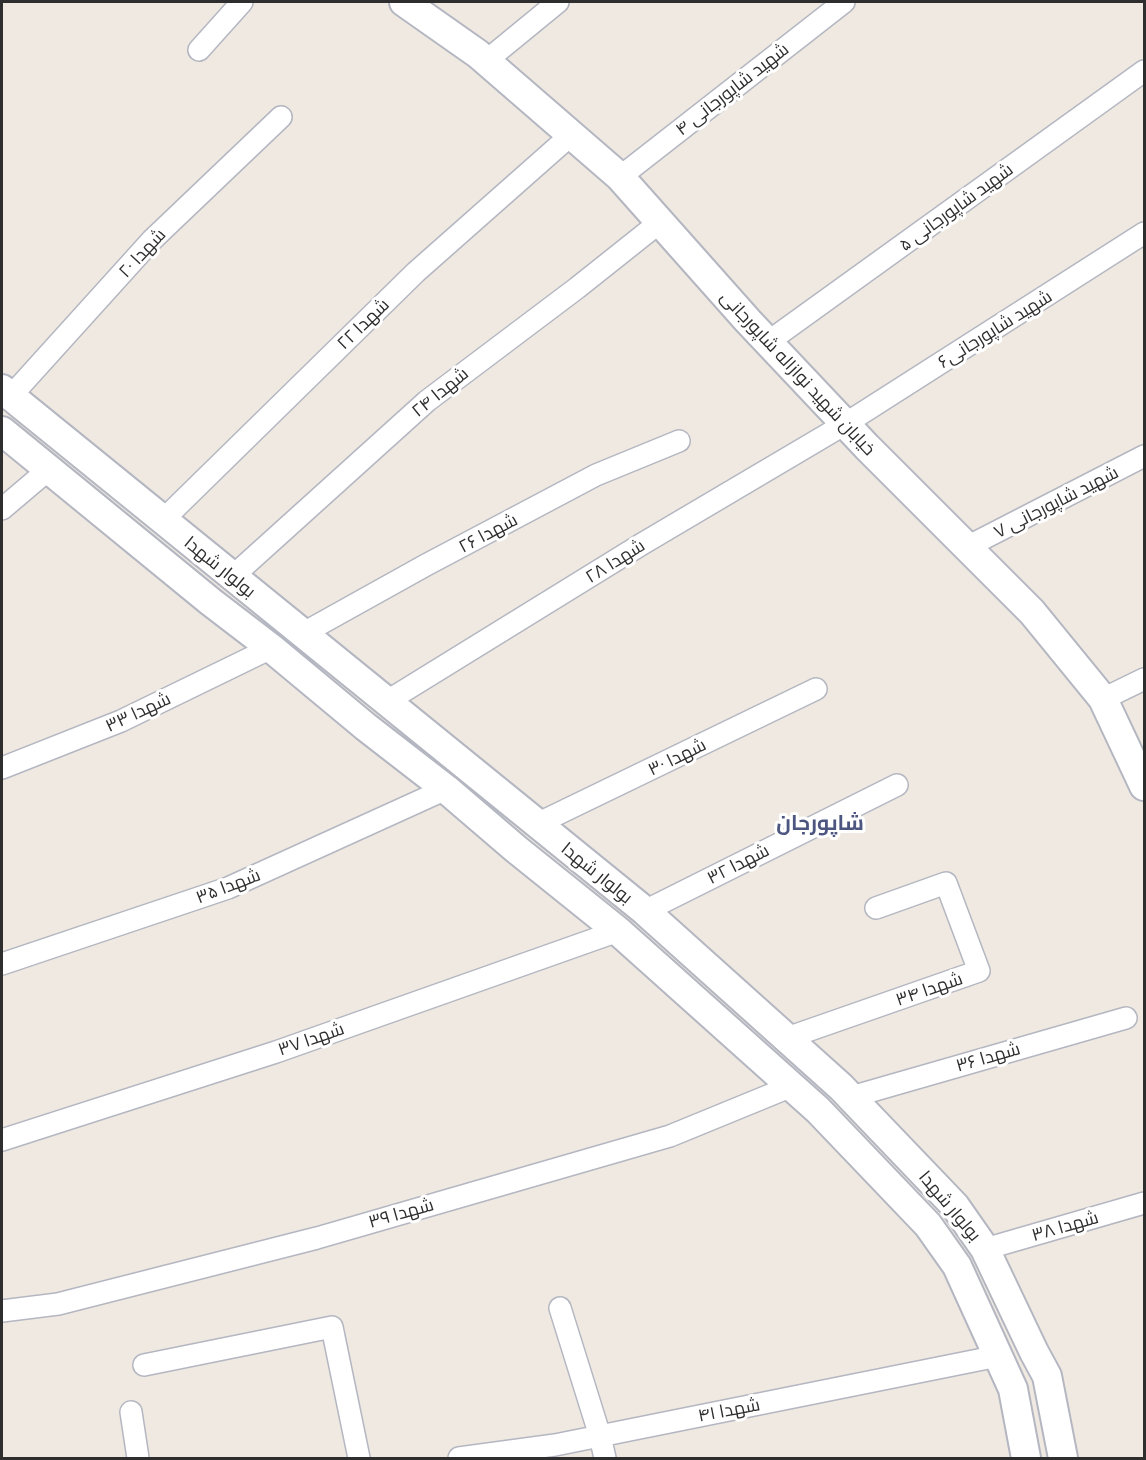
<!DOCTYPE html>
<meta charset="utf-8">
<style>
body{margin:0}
#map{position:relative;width:1146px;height:1460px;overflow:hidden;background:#efe9e1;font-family:"Exo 2",sans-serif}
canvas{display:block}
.frame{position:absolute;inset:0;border:3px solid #2e2e2e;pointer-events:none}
</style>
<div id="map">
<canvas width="1146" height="1460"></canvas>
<div class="frame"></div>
</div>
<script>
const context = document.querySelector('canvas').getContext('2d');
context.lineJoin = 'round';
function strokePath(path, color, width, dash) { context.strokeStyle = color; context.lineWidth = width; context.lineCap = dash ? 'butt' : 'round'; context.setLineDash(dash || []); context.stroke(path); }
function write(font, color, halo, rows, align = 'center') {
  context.font = font + ' "Exo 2",Cairo,sans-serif'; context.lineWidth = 6; context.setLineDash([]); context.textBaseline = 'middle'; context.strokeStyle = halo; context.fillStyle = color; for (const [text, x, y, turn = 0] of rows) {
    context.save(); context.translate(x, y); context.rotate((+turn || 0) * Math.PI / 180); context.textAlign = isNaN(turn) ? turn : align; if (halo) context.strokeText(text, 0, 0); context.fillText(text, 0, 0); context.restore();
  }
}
const street = new Path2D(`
 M199 50 242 2
 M486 61 558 2
 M620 177 844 2
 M768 342 1144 71
 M11 396 152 240 281 117
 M2 509 48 470
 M163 520 416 272 571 135
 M967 547 1144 456
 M232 577 427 401 577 288 660 222
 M302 634 426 565 596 475 679 441
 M1103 699 1144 679
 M386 702 642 544 845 424 1144 233
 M2 768 121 721 271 648
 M537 824 816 689
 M645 911 897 785
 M2 964 228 888 446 789
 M787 1038 979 971 946 883 876 908
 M851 1097 1126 1018
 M2 1140 276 1052 618 931
 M985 1249 1144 1203
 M560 1308 600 1436 605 1458
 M2 1311 58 1304 317 1238 670 1136 792 1086
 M144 1365 332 1327 359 1458
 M131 1412 138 1458
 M459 1458 555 1445 998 1356`);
const secondary = new Path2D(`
 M404 2 478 54 620 177 748 321 867 447 1032 612 1103 699 1144 786
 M2 389 645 911 841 1087 955 1206 985 1249 1034 1352 1047 1376 1063 1458
 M2 431 211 602 271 648 366 727 446 789 516 849 618 931 818 1110 928 1225 957 1266 1013 1389 1026 1458`);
strokePath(street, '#b4b7c1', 24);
strokePath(secondary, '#b4b7c1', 32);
strokePath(street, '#fff', 21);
strokePath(secondary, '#fff', 28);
write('18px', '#2e2e2e', '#fff', [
 ["شهید شاپورجانی ۴",732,89,-38],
 ["شهید شاپورجانی ۵",956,207,-36],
 ["شهدا ۲۰",142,253,-47],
 ["شهدا ۲۲",363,324,-44],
 ["شهید شاپورجانی۶",995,329,-32],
 ["خیابان شهید نوازاله شاپورجانی",798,373,47],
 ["شهدا ۲۴",440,392,-39],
 ["شهید شاپورجانی ۷",1056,502,-27],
 ["شهدا ۲۶",488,533,-28],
 ["شهدا ۲۸",615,561,-32],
 ["بولوار شهدا",220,567,39],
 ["شهدا ۳۳",138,712,-25],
 ["شهدا ۳۰",677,757,-26],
 ["شهدا ۳۲",738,864,-27],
 ["بولوار شهدا",597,873,39],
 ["شهدا ۳۵",228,886,-21],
 ["شهدا ۳۴",929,989,-19],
 ["شهدا ۳۷",311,1039,-19],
 ["شهدا ۳۶",988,1057,-16],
 ["بولوار شهدا",950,1206,50],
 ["شهدا ۳۹",401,1213,-16],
 ["شهدا ۳۸",1065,1226,-16],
 ["شهدا ۴۱",729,1410,-11]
]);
write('bold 21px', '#4d5680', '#fff', [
 ["شاپورجان",820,823]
]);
</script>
